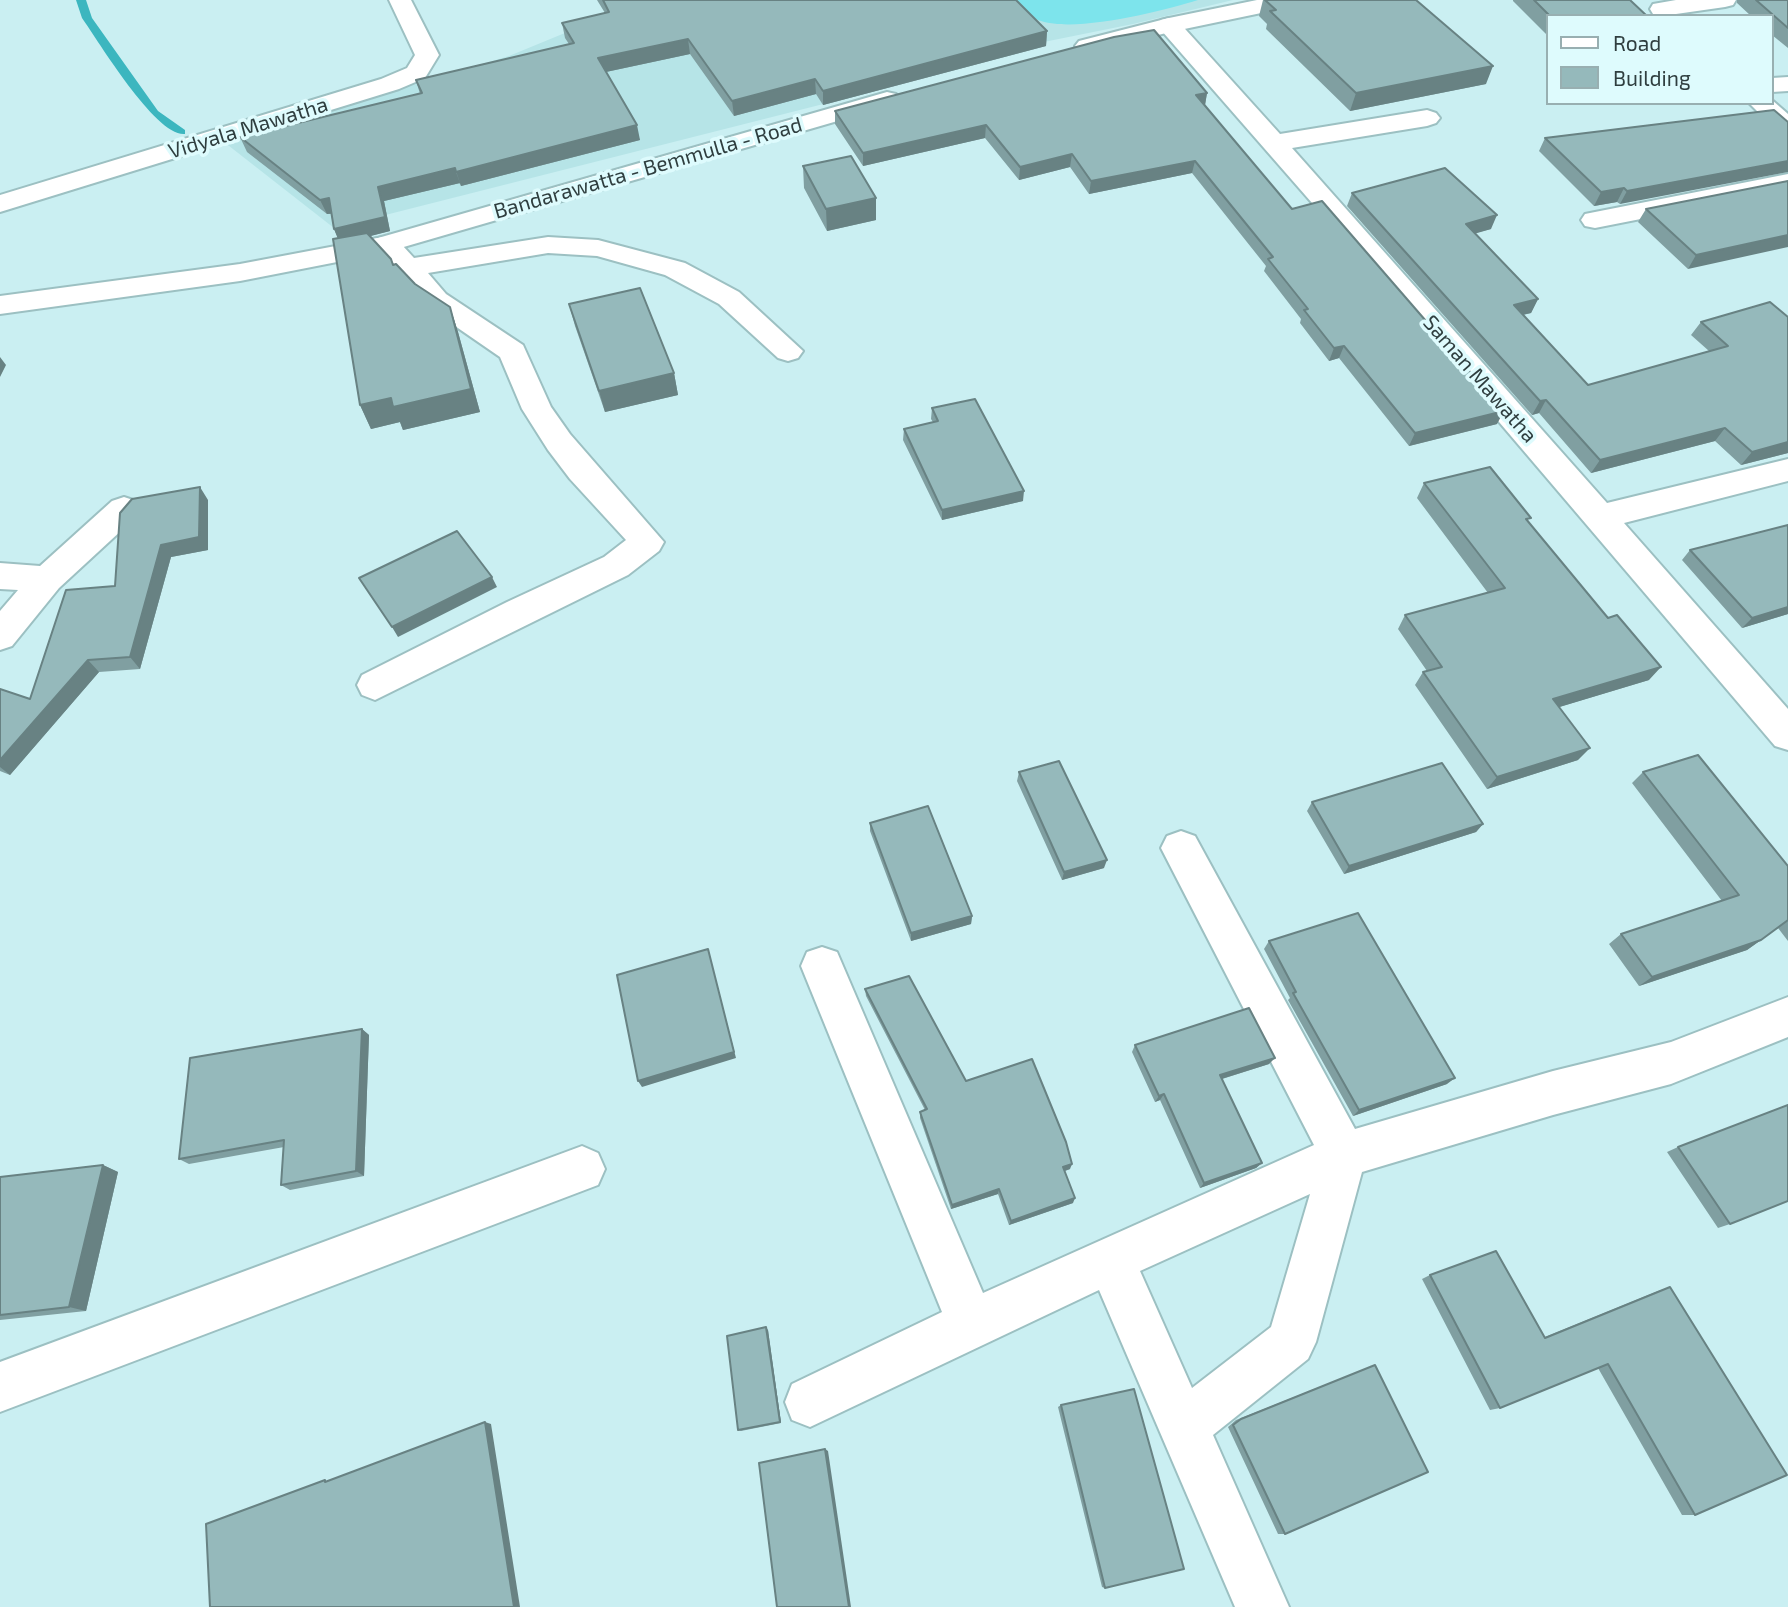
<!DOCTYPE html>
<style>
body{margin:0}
#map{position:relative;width:1788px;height:1607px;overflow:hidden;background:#caeff2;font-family:"Exo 2",sans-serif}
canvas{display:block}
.legend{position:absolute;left:1546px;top:14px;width:228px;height:91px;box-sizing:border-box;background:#defbfd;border:2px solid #98afb1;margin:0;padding:9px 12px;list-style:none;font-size:21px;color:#2f3e3f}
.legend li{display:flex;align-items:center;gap:14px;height:35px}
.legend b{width:35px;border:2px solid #98afb1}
</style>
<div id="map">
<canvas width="1788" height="1607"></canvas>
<ul class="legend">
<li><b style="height:9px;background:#fff"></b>Road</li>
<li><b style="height:19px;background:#95b9bb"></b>Building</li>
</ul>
</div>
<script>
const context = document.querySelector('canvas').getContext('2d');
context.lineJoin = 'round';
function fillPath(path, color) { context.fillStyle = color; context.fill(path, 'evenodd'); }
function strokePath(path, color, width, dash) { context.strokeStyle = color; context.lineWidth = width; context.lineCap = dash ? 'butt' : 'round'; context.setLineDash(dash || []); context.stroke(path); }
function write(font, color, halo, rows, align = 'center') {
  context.font = font + ' "Exo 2",sans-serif'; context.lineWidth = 7; context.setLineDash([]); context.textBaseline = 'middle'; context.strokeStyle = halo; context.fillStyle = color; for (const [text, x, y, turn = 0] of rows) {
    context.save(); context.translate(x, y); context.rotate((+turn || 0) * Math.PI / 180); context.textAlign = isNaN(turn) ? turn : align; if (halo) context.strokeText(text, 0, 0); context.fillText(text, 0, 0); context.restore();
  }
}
fillPath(new Path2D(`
 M656 0H1233L1133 24 1014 48 855 96 334 228 224 142 509 56 628 7Z`), '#b6e4e7');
fillPath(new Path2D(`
 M1013 0H1198C1162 11 1073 34 1038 20 1028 16 1021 8 1013 0Z`), '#7de4ec');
fillPath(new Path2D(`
 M76 0H86L92 18 158 111 185 130V134C156 137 99 42 82 18Z`), '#3cb6bf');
const street = new Path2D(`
 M389 0H411L439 55 425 78 399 89 0 212V195L381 79 407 68 415 55Z
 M1676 0H1736L1733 5 1725 7 1662 16 1653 14 1650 9 1653 4Z
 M1169 18 1177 20 1280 134 1427 110 1436 113 1440 118 1436 123 1427 126 1292 148 1607 503 1788 459V481L1624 523 1788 709V750L1775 746 1333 227 1161 30 1157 25 1161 20Z
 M1788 77V91L1772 92V78Z
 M1772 100 1788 114V136L1779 133 1749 103H1772Z
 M1788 174V190L1595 228 1585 226 1581 220 1585 214 1595 212Z
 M383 237 403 246 414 258 548 237 598 240 685 263 739 292 803 351 798 358 788 361 778 358 719 304 665 275 597 256 548 253 428 273 446 294 523 345 551 407 570 434 664 542 659 551 628 575 375 700 362 695 357 685 362 675 507 602 604 557 626 540 570 479 548 450 522 409 500 357 426 306 369 245 373 239Z
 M124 497 136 501 140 509 136 517 59 588 12 646 0 650V611L18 590 0 589V563L40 566 112 501Z
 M1181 831 1195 836 1355 1129 1553 1071 1671 1042 1788 997V1037L1671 1084 1553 1115 1362 1172 1316 1342 1308 1359 1213 1435 1289 1607H1235L1099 1290 810 1427 792 1420 785 1402 792 1384 942 1312 801 966 807 952 822 947 837 952 983 1293 1314 1145 1161 848 1167 836ZM1310 1194 1271 1327 1192 1388 1140 1271Z
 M582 1146 598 1153 605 1169 598 1185 0 1412V1362Z`);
const secondary = new Path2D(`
 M1257 0H1301L1298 5 1290 7 1170 32 1087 53 1079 51 1075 46 1079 41 1169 18Z
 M887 92 896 94 899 99 896 104 383 253 240 281 0 314V296L240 264 378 238Z`);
strokePath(street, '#9cc0c2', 4);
strokePath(secondary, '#9cc0c2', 4);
fillPath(street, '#fff');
fillPath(secondary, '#fff');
fillPath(new Path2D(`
 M597 0H1016L1047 31 1046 46 823 105 816 94 734 116 690 54 606 72 640 140 461 186 460 183 384 201 390 231 370 236 394 264 415 284 450 307 458 332 480 412 403 430 400 422 371 429 360 405 338 238 334 229 331 214H327L247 152 240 137 420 94 416 80 569 44 565 38 562 23 605 13Z
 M1263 0H1416L1486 84 1350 111 1266 29 1267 24 1259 16Z
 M1513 0H1630L1647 16H1548V36L1513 1Z
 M1737 0H1788V48L1772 35V16H1751L1737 3Z
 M1207 93 1205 105 1292 209 1497 424 1409 446 1339 358 1329 361 1300 323 1301 319 1264 271 1266 266 1192 173 1089 194 1070 167 1019 180 985 138 863 166 835 124V111Z
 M1786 121 1620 204 1617 202 1594 206 1539 151 1545 138Z
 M803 166 876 198V220L827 231 804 188Z
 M1788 181 1688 269 1638 222 1646 209Z
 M1352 193 1491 229 1475 233 1538 299 1531 313 1523 315 1588 385 1709 351 1691 335 1701 322 1770 302 1788 453 1741 465 1715 441 1591 473 1539 413 1532 415 1347 206Z
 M569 304 674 373 678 395 605 412 575 326Z
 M932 408 1023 501 942 520 903 440 904 429 933 422 931 419Z
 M1424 483 1528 522 1649 680 1559 707 1578 760 1487 789 1415 685 1423 672 1427 671 1398 629 1405 615 1488 593 1417 498Z
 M208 500V550L171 557 140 669 99 672 10 775 0 771V689L30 699 115 586Z
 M1690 550 1788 614 1742 628 1682 560Z
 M1019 772 1104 868 1062 880 1017 781Z
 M1643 772 1788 866V941L1778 928 1747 950 1639 986 1609 944 1621 934 1722 901 1632 783Z
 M1312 802 1483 824 1476 832 1344 874 1307 811Z
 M870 823 972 916 971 924 911 941 870 831Z
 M1269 941 1447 1084 1353 1116 1288 1000 1290 998 1264 949Z
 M865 989 966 1081 1070 1169 1065 1171 1073 1203 1009 1225 998 1194 951 1209 920 1118V1112L925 1110 866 996Z
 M362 1029 369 1035 364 1176 290 1190 281 1185 284 1147 189 1164 179 1159Z
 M1135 1045 1269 1064 1222 1079 1262 1163 1256 1168 1200 1188 1160 1100 1155 1102 1132 1052Z
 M1678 1147 1730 1224 1718 1228 1667 1152Z
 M103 1165 118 1172 86 1311 0 1320V1177Z
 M1430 1275 1545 1337 1658 1291 1670 1287 1695 1515H1682L1598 1368 1500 1408 1490 1410 1422 1279Z
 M768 1330 781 1423 741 1431 738 1430Z
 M1375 1365 1285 1534H1278L1228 1427 1236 1420Z
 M1061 1405 1105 1588 1102 1587 1058 1407Z`), '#809fa1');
fillPath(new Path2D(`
 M1047 31 1046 46 823 105V91Z
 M688 39 690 54 601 73 598 58Z
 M1493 66 1486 84 1350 111 1356 93Z
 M815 79 816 94 734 116 732 101Z
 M1207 93 1205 105 1196 95Z
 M637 125 640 140 461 186 456 172Z
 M986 125 985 138 863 166V153Z
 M1072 154 1070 167 1019 180 1020 167Z
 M1195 161 1192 173 1089 194 1091 181Z
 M1788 161V172L1620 204 1627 191Z
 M455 168 460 183 384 201 390 231 340 244 334 229 378 187Z
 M1624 188 1617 202 1594 206 1601 192Z
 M329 198 335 213 327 214 320 200Z
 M876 198V220L827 231 826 209Z
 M1497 215 1491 229 1460 238 1466 224Z
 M1788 235V247L1688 269 1696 255Z
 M1538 299 1531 313 1507 318 1514 305Z
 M450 307 458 332 480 412 403 430 400 422 371 429 360 405Z
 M1344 346 1339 358 1329 361 1334 348Z
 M0 357 6 365 0 377Z
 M674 373 678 395 605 412 599 391Z
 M1546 400 1539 413 1532 415 1540 401Z
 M1504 411 1497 424 1409 446 1415 433Z
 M1725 428 1715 441 1591 473 1600 460Z
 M1788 442V453L1741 465 1752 452Z
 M200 487 208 500V550L171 557 140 669 130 657 161 545Z
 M1024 491 1023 501 942 520V510Z
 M492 577 497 587 398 637 392 627Z
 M1788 607V614L1742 628 1752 618Z
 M88 660 99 672 10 775 0 767V760Z
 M1661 667 1649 680 1543 712 1553 699Z
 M1590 748 1578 760 1487 789 1497 777Z
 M1483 824 1476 832 1344 874 1349 866Z
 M1107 860 1104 868 1062 880 1064 872Z
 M972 916 971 924 911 941V933Z
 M1761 940 1747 950 1639 986 1652 977Z
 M708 949 736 1058 642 1087 638 1081Z
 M362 1029 369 1035 364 1176 356 1171Z
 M1275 1058 1269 1064 1215 1081 1220 1075Z
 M1455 1078 1447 1084 1353 1116 1359 1110Z
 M1164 1094 1160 1100 1155 1102 1159 1096Z
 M1262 1163 1256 1168 1200 1188 1204 1183Z
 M1072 1164 1070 1169 1061 1172 1063 1167Z
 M103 1165 118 1172 86 1311 69 1307Z
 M999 1189 998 1194 951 1209 952 1205Z
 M1075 1198 1073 1203 1009 1225 1011 1221Z
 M766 1327 768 1330 781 1423 780 1422Z
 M485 1422 491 1424 520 1607H514Z
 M825 1449 828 1451 851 1607H849Z`), '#688283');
const building = new Path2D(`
 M603 0H1016L1047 31 823 91 815 79 732 101 688 39 598 58 637 125 456 172 455 168 378 187 385 217 334 229 329 198 320 200 240 137 422 93 416 80 574 43 562 23 609 12Z
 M1265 0H1416L1493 66 1356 93 1270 11 1276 10Z
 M1534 0H1630L1647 16H1550Z
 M1756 0H1788V28Z
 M1154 30 1207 93 1196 95 1292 209 1322 201 1504 411 1415 433 1344 346 1334 348 1304 310 1308 309 1268 259 1273 257 1195 161 1091 181 1072 154 1020 167 986 125 863 153 835 111 1114 37Z
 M1774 110 1788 122V161L1627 191 1624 188 1601 192 1545 138Z
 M851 156 876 198 826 209 803 166Z
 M1445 168 1497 215 1466 224 1538 299 1514 305 1588 385 1728 346 1701 322 1770 302 1788 317V442L1752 452 1725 428 1600 460 1546 400 1540 401 1352 193Z
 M1788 181V235L1696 255 1646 209Z
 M367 233 391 259 393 265 396 264 415 284 450 307 471 389 393 407 391 398 360 405 333 239Z
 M640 288 674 373 599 391 569 304Z
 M975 399 1024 491 942 510 904 429 938 421 932 408Z
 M1490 467 1531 518 1526 519 1608 618 1617 615 1661 667 1553 699 1590 748 1497 777 1423 672 1442 667 1405 615 1505 588 1424 483Z
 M200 487 199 537 161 545 130 657 88 660 0 760V689L30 699 66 590 115 586 120 513 132 499Z
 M1788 525V607L1752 618 1690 550Z
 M457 531 492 577 392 627 359 578Z
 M1698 755 1788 866V920L1761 940 1652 977 1621 934 1739 895 1643 772Z
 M1059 761 1107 860 1064 872 1019 772Z
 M1442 763 1483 824 1349 866 1312 802Z
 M928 806 972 916 911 933 870 823Z
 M1358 913 1455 1078 1359 1110 1293 993 1296 992 1269 941Z
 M708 949 734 1052 638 1081 617 975Z
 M909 976 966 1081 1032 1059 1066 1142 1072 1164 1063 1167 1075 1198 1011 1221 999 1189 952 1205 920 1112 927 1109 865 989Z
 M1249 1008 1275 1058 1220 1075 1262 1163 1204 1183 1164 1094 1159 1096 1135 1045Z
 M362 1029 356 1171 281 1185 284 1140 179 1159 190 1058Z
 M1788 1105V1201L1730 1224 1678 1147Z
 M103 1165 69 1307 0 1315V1177Z
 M1496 1251 1545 1338 1670 1287 1787 1475 1695 1515 1608 1364 1500 1408 1430 1275Z
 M766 1327 780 1422 738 1430 727 1336Z
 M1375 1365 1428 1472 1285 1534 1233 1425 1241 1419Z
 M1134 1389 1184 1569 1105 1588 1061 1405Z
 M485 1422 514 1607H210L206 1524 325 1480V1482Z
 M825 1449 849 1607H777L759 1463Z`);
fillPath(building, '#95b9bb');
strokePath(building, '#688283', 2);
write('21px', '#2f3e3f', '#defbfd', [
 ["Vidyala Mawatha",248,128,-17],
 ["Bandarawatta - Bemmulla - Road",648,168,-16],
 ["Saman Mawatha",1480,379,49]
]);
</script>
